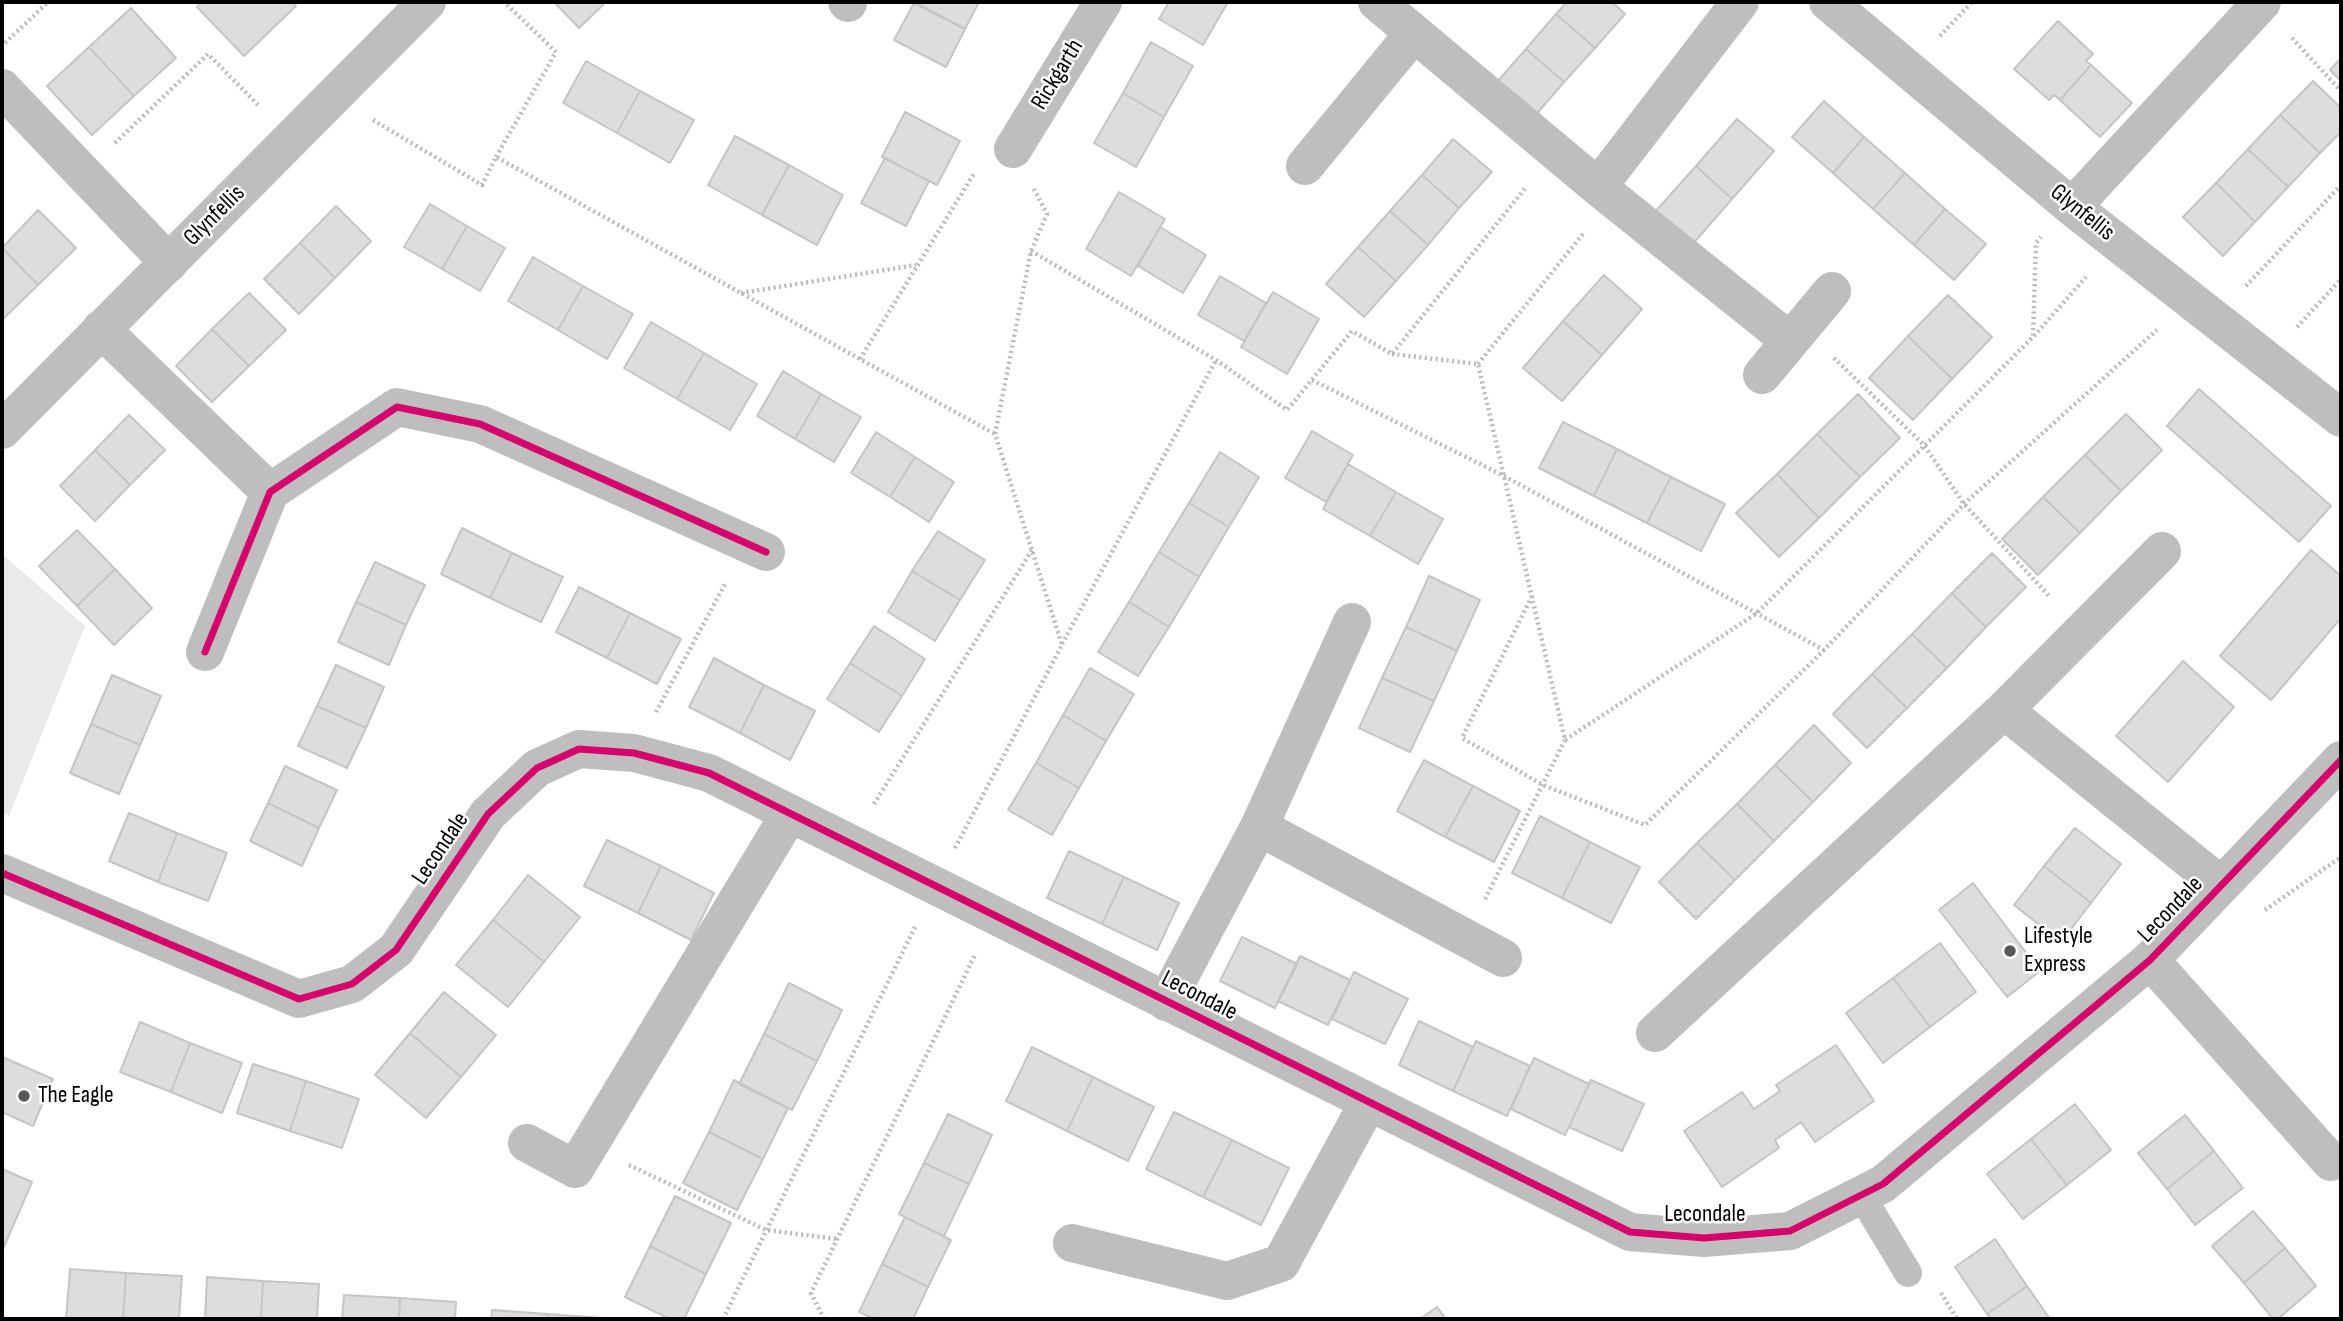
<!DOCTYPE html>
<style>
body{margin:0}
#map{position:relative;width:2343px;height:1321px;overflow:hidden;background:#fff;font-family:"Sofia Sans Condensed",sans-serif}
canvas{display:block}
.frame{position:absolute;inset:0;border:4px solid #000;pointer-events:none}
</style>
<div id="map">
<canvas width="2343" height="1321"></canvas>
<div class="frame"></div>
</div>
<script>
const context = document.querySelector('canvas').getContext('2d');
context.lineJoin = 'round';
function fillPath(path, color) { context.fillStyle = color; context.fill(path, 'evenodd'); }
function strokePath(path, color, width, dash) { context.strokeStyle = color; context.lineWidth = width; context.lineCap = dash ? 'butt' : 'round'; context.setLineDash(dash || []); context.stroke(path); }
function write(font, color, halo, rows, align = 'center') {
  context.font = font + ' "Sofia Sans Condensed",sans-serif'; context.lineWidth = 5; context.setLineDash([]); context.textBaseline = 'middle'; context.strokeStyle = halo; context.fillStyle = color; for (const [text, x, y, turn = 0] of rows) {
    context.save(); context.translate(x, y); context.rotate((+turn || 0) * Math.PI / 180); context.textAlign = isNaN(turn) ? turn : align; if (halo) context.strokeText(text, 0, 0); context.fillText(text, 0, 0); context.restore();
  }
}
fillPath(new Path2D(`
 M2 554 85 626 9 816 2 812Z`), '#eaeaea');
const building = new Path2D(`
 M202 2H292L296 6 244 56 197 7Z
 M554 2H606L579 28Z
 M914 2H979L965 29Z
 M1169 2H1228L1203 45 1159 19Z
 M1567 2H1612L1625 14 1595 48 1556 14Z
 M914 3 965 29 946 67 894 40Z
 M131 8 176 58 134 96 89 47Z
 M1556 14 1595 48 1564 82 1526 49Z
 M2058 21 2093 54 2086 61 2091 65 2060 100 2054 95 2049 100 2014 69Z
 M1151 42 1193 66 1164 117 1123 93Z
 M89 47 134 96 92 135 47 86Z
 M1526 49 1564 82 1534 117 1496 83Z
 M2341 58V81L2330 70Z
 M586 61 640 91 617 133 563 103Z
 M2091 65 2132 103 2100 137 2060 100Z
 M2313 81 2341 108V132L2320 153 2280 115Z
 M640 91 694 120 670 163 617 133Z
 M1123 93 1164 117 1136 167 1094 143Z
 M1824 101 1864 137 1833 173 1792 137Z
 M905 112 960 141 937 185 882 157Z
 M2280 115 2320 153 2288 187 2248 149Z
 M1737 119 1774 151 1732 199 1696 166Z
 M735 136 789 165 762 215 708 185Z
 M1864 137 1905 173 1873 209 1833 173Z
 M1453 139 1492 172 1459 208 1422 175Z
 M2248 149 2288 187 2255 222 2216 183Z
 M885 158 929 181 906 226 861 203Z
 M789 165 843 195 817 245 762 215Z
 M1696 166 1732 199 1691 246 1654 213Z
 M1905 173 1945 209 1914 245 1873 209Z
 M1422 175 1459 208 1428 245 1390 211Z
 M2216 183 2255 222 2223 256 2183 217Z
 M1119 192 1165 219 1131 276 1086 249Z
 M430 204 467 226 442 269 404 247Z
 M336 206 371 241 335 278 300 243Z
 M1945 209 1986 244 1954 280 1914 245Z
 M38 210 76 248 38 285 2 248Z
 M1390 211 1428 245 1396 281 1358 247Z
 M467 226 505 248 480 291 442 269Z
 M1160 227 1206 255 1183 293 1138 266Z
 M300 243 335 278 299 314 264 279Z
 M1358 247 1396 281 1364 317 1326 284Z
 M2 248 38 285 2 320Z
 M533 257 583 286 558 330 508 301Z
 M1604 275 1642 309 1602 355 1563 321Z
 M1220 276 1266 303 1244 341 1198 315Z
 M583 286 633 314 607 359 558 330Z
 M1273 292 1319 319 1287 374 1241 347Z
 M249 293 286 330 249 366 212 329Z
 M1948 295 1992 337 1952 379 1908 336Z
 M1563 321 1602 355 1562 401 1523 368Z
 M651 322 704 353 677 399 624 368Z
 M212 329 249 366 212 402 176 366Z
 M1908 336 1952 379 1913 420 1869 378Z
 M704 353 757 384 730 430 677 399Z
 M783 371 821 394 795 439 757 416Z
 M2199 389 2331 506 2299 542 2167 426Z
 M821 394 861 417 834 462 795 439Z
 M1858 394 1900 438 1860 477 1817 434Z
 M2126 414 2162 450 2121 491 2085 455Z
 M129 415 165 450 130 485 95 450Z
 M1563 422 1617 449 1594 496 1539 468Z
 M1312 431 1353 455 1326 502 1285 478Z
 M876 432 915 457 890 497 851 473Z
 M1817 434 1860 477 1819 518 1777 474Z
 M1617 449 1671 477 1647 523 1594 496Z
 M95 450 130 485 95 521 60 486Z
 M1220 452 1259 477 1229 527 1189 503Z
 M2085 455 2121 491 2080 533 2043 497Z
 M915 457 954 482 929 522 890 497Z
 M1348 464 1396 492 1370 536 1323 509Z
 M1777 474 1819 518 1779 557 1736 513Z
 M1671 477 1725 504 1701 551 1647 523Z
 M1396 492 1443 519 1418 564 1370 536Z
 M2043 497 2080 533 2038 575 2002 539Z
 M1189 503 1229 527 1199 577 1159 552Z
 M462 528 512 553 490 598 441 574Z
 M77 530 115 569 77 606 39 566Z
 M938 531 985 560 960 600 912 571Z
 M2311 550 2341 576V618L2271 700 2220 656Z
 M1159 552 1199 577 1169 627 1129 602Z
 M512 553 563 577 541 622 490 598Z
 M1992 553 2026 587 1986 627 1952 593Z
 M375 562 425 585 406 625 356 602Z
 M115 569 152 608 114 645 77 606Z
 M912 571 960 600 935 641 888 612Z
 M1429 576 1480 600 1457 651 1406 627Z
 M579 587 630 613 607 658 556 632Z
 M1952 593 1986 627 1947 668 1912 634Z
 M356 602 406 625 389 665 338 642Z
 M1129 602 1169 627 1138 676 1098 652Z
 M630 613 681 639 657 684 607 658Z
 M874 626 925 659 902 696 850 663Z
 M1406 627 1457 651 1434 701 1382 678Z
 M1912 634 1947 668 1907 708 1872 674Z
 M714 658 764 685 740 733 689 707Z
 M2183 661 2234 707 2168 782 2116 736Z
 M850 663 902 696 879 732 827 699Z
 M336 665 384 687 366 728 317 706Z
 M1090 668 1134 694 1106 741 1063 715Z
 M1872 674 1907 708 1867 748 1833 714Z
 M112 675 161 696 140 745 91 724Z
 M1382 678 1434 701 1410 752 1359 728Z
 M764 685 815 711 790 760 740 733Z
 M317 706 366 728 347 768 298 746Z
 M1063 715 1106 741 1079 788 1036 763Z
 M91 724 140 745 119 794 70 773Z
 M1814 725 1851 763 1813 802 1775 765Z
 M1424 760 1473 786 1445 837 1397 811Z
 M1036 763 1079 788 1052 835 1008 810Z
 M1775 765 1813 802 1774 841 1737 804Z
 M285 766 337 790 319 828 268 803Z
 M1473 786 1520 811 1494 862 1445 837Z
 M268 803 319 828 302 866 250 841Z
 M1737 804 1774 841 1735 880 1697 843Z
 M129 813 177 833 158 882 109 861Z
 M1540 816 1590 842 1562 898 1512 873Z
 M2075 828 2121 864 2091 903 2044 866Z
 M177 833 227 853 208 901 158 882Z
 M607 840 661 866 638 913 584 886Z
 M1590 842 1640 867 1611 923 1562 898Z
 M1697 843 1735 880 1696 919 1659 882Z
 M1069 851 1124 877 1102 924 1047 898Z
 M661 866 714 893 691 940 638 913Z
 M2044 866 2091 903 2061 942 2014 905Z
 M528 875 580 917 544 962 493 920Z
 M1124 877 1179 903 1157 950 1102 924Z
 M1973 883 2040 971 2007 997 1939 910Z
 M493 920 544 962 508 1007 456 965Z
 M1242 937 1297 964 1275 1008 1220 981Z
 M1940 943 1976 992 1930 1027 1893 978Z
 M1300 956 1350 980 1328 1025 1278 1001Z
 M1354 972 1408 999 1385 1044 1332 1019Z
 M1893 978 1930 1027 1883 1063 1846 1013Z
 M789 983 842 1010 817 1061 764 1034Z
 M444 992 496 1035 461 1077 410 1033Z
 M1419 1021 1473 1047 1453 1091 1399 1065Z
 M140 1022 190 1043 171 1092 120 1072Z
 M410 1033 461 1077 426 1118 375 1075Z
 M764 1034 817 1061 792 1110 739 1084Z
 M1476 1041 1530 1066 1507 1116 1453 1091Z
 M190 1043 242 1063 222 1113 171 1092Z
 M1836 1045 1874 1101 1815 1142 1801 1122 1775 1140 1779 1148 1722 1187 1684 1131 1742 1092 1754 1109 1780 1091 1776 1085Z
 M1032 1047 1093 1077 1067 1131 1006 1101Z
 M2 1057 53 1079 33 1126 2 1112Z
 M1534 1058 1589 1084 1565 1135 1511 1109Z
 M253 1064 306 1081 290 1131 237 1113Z
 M1093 1077 1154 1107 1128 1161 1067 1131Z
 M734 1080 788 1108 763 1159 709 1132Z
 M1591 1080 1644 1104 1622 1151 1569 1127Z
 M306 1081 359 1099 342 1148 290 1131Z
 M2075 1104 2111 1150 2067 1185 2031 1139Z
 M1174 1112 1232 1140 1203 1197 1146 1169Z
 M948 1114 992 1135 969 1184 924 1163Z
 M2185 1115 2214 1151 2167 1189 2138 1153Z
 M709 1132 763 1159 737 1210 683 1183Z
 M2031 1139 2067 1185 2023 1219 1987 1174Z
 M1232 1140 1289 1168 1261 1225 1203 1197Z
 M2214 1151 2243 1188 2195 1225 2167 1189Z
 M924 1163 969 1184 944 1236 899 1214Z
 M2 1169 32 1182 3 1249 2 1248Z
 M675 1196 731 1223 706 1274 650 1246Z
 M2253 1211 2285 1248 2244 1283 2212 1246Z
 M905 1217 951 1240 928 1287 882 1264Z
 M1995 1239 2027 1286 1987 1314 1955 1267Z
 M650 1246 706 1274 684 1319H670L625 1297Z
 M2285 1248 2316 1286 2278 1319H2273L2244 1283Z
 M882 1264 928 1287 913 1319H875L859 1312Z
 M70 1269 126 1273 123 1319H66Z
 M126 1273 182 1276 179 1319H123Z
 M207 1277 263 1281 261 1319H205Z
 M263 1281 319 1284 317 1319H261Z
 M2027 1286 2050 1319H1991L1987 1314Z
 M344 1295 400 1298 399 1319H342Z
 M400 1298 456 1302 455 1319H399Z
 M1437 1307 1446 1319H1420Z
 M492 1310 548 1314 547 1319H491Z
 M548 1314 604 1318V1319H547Z`);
fillPath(building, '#ddd');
strokePath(building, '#c5c5c5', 2);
strokePath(new Path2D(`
 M1940 36 1972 2
 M2292 38 2341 91
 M5 43 48 2
 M373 120 482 185 496 157 995 434
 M115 143 208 54 259 106
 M496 157 556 52 504 2
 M1031 251 1216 360 1287 410 1352 331 1392 354 1527 186
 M2246 286 2341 185
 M741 293 916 265
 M2297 327 2341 279
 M2034 336 2086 277
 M1392 354 1478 364 1565 740 1757 613 2033 337 2036 243 2041 237
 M1834 358 1924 445 1964 504 2051 598
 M860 359 975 172
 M1478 364 1583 234
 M1312 380 1504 476 1824 650 1964 504 2157 330
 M1532 596 1462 738 1543 785 1645 825 1824 650
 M1062 644 1216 360
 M656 712 725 584
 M874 804 1032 550
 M955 848 1062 645 995 434 1031 251 1047 214 1034 189
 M1485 899 1565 740
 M2265 910 2341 857
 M629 1165 766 1230 837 1239
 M1941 1293 1957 1319
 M723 1319 915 927
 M824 1319 811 1293 975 955`), '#b8b8b8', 4.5, [2, 3.5]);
strokePath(new Path2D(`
 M1861 1195 1908 1273`), '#bebebe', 28);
strokePath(new Path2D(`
 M847 2 848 3
 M1377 2 1598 187 1790 341
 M1828 2 2072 207 2341 418
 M2 88 169 263
 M1013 149 1103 2
 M1305 166 1414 33
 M1598 187 1740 2
 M2072 207 2262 2
 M101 329 270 492
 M1762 375 1832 291
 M2 430 427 2
 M205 652 270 492 397 407 480 424 766 552
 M2004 710 2221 885
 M1259 827 1503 958
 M2 873 299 999 352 984 396 950 488 814 537 768 579 749 634 753 709 773 1630 1232 1704 1238 1790 1231 1883 1184 2150 960 2341 760
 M2150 960 2331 1162
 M1166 1002 1259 827 1352 622
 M1655 1033 2004 710 2162 551
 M527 1143 575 1169 790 813
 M1072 1243 1227 1281 1281 1263 1368 1103`), '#bebebe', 38);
strokePath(new Path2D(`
 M205 652 270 492 397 407 480 424 766 552
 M2 873 299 999 352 984 396 950 488 814 537 768 579 749 634 753 709 773 1630 1232 1704 1238 1790 1231 1883 1184 2150 960 2341 760`), '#d6006c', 7);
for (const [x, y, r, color] of [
 [2010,951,7,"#595959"],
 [24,1096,7,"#595959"]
]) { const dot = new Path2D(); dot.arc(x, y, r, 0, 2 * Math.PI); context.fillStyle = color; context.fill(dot); strokePath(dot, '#fff', 2.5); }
write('24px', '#000', '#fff', [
 ["Rickgarth",1058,75,-59],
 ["Glynfellis",2082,213,39],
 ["Glynfellis",215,216,-45],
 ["Lecondale",441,849,-56],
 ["Lecondale",2171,910,-46],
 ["Lecondale",1199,996,27],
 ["Lecondale",1705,1215]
]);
write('24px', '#000', '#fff', [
 ["Lifestyle",2024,937],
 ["Express",2024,965],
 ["The Eagle",38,1096]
], 'left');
</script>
